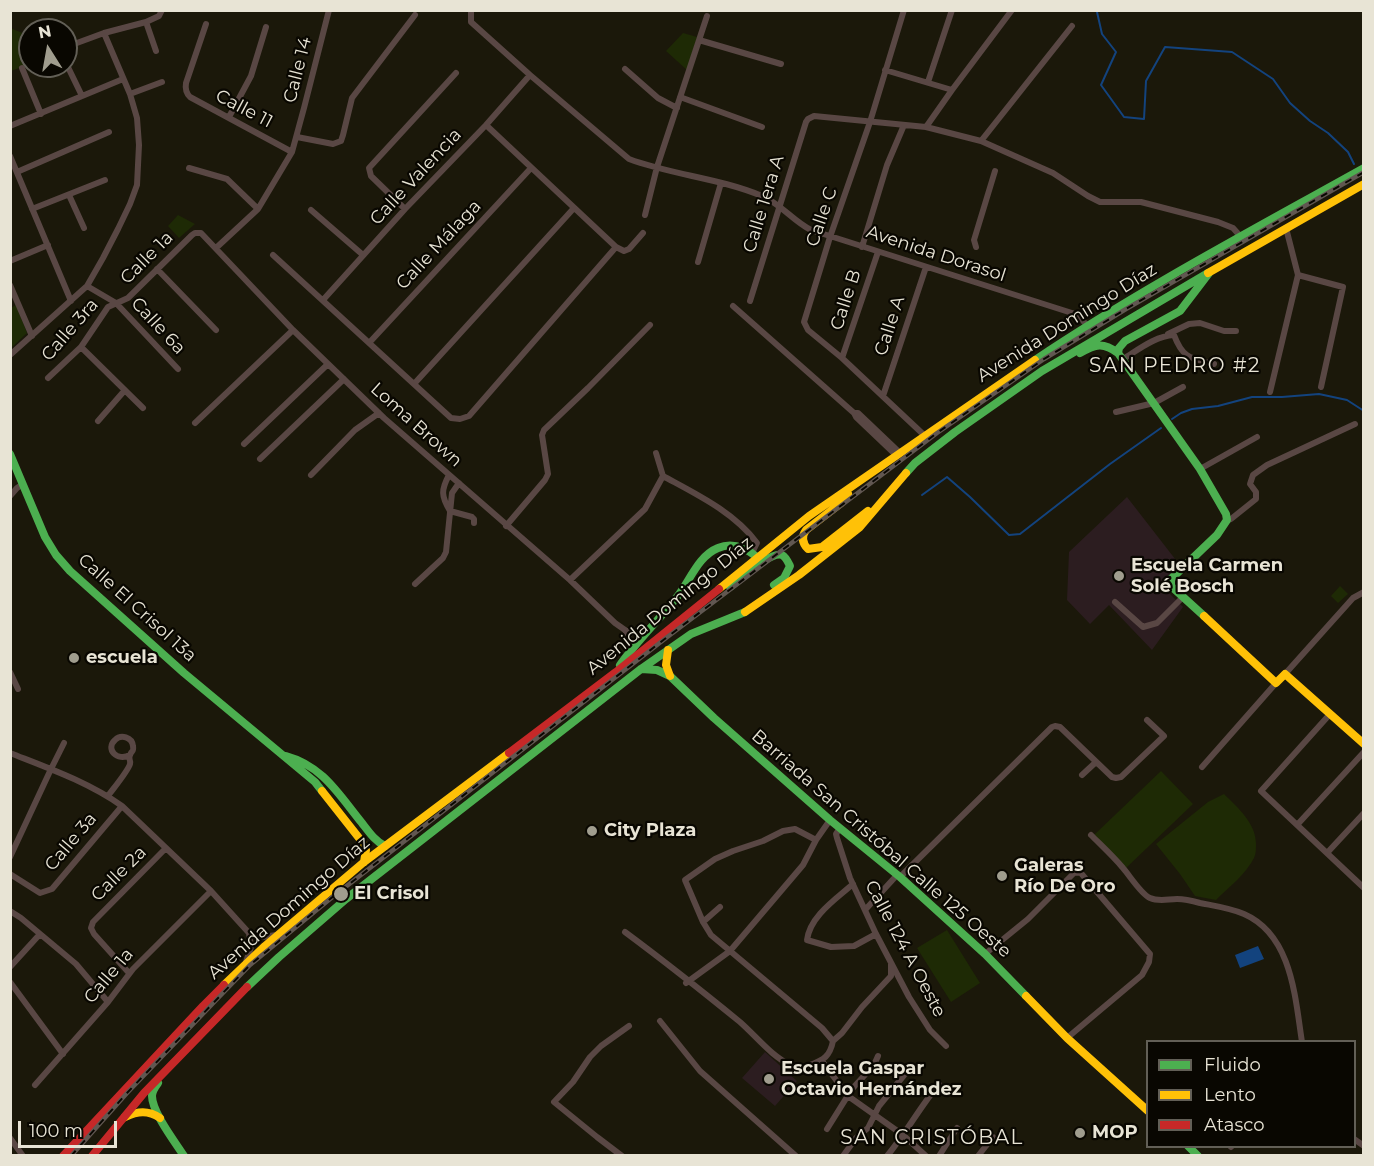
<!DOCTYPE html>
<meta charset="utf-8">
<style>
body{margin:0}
#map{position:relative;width:1374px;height:1166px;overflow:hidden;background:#1b180a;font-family:Montserrat,sans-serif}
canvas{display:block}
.frame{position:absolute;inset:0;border:12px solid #e8e4d5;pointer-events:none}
.legend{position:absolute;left:1146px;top:1040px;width:210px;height:108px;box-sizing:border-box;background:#090701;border:2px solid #625f56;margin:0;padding:8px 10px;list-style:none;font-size:18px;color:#e8e4d5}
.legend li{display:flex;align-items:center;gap:12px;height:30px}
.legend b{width:30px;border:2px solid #625f56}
.north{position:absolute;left:18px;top:18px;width:60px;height:60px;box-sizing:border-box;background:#090701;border:2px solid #625f56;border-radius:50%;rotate:349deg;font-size:16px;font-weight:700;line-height:24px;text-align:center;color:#e8e4d5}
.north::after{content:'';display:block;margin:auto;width:21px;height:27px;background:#a09d8e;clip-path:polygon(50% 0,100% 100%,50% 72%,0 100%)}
.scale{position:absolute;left:18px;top:1121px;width:99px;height:27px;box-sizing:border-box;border:3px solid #e8e4d5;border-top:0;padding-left:8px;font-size:18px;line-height:21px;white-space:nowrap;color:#e8e4d5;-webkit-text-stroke:4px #090701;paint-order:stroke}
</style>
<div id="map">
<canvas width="1374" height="1166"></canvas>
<div class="frame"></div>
<ul class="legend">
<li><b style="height:8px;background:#4caf50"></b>Fluido</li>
<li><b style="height:8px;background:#ffc107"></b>Lento</li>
<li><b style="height:8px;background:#c62828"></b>Atasco</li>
</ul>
<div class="north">N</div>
<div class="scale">100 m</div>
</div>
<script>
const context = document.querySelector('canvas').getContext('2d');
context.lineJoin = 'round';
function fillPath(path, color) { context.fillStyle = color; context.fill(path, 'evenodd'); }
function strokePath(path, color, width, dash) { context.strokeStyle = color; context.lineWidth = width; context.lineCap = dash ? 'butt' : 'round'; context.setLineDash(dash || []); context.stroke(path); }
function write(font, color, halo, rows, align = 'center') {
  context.font = font + ' Montserrat,sans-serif'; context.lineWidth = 4.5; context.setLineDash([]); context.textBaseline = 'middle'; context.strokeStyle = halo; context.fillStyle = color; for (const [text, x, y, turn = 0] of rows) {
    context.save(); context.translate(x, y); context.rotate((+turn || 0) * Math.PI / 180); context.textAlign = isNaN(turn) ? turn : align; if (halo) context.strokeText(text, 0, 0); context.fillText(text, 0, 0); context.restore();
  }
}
fillPath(new Path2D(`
 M1127 497 1179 564 1163 587 1183 607 1152 650 1109 605 1090 624 1067 600 1069 552Z
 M765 1052 797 1081 775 1106 742 1078Z`), '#2c1d20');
fillPath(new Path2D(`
 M10 28 30 36V64L11 71Z
 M683 33 697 37 687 70 666 51Z
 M178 215 195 224 179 238 168 226Z
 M16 305 27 333 11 348V308Z
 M1340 586 1348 594 1338 603 1331 596Z
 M1161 771 1193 804 1126 868 1094 835Z
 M1224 794C1238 808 1256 823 1256 844 1256 849 1256 854 1254 858 1246 874 1229 887 1216 900L1195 896 1180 874 1156 844 1208 802Z
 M947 930 980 983 951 1002 917 948Z`), '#1e2a05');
fillPath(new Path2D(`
 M1258 946 1264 959 1240 968 1235 955Z`), '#13437e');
strokePath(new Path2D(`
 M1098 10 1097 12 1102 34 1116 52 1101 85 1124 117 1144 119 1146 81 1165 47 1232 52 1273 79 1290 103 1310 121 1328 133 1348 152 1354 164
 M1172 419 1181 413 1192 409 1218 406 1252 397H1282L1319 394 1347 400 1364 411
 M922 495 947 477 970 497 1009 535 1020 534 1110 464 1161 428`), '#13437e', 2);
strokePath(new Path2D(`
 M471 10V22L530 75 629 159C672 175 719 178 762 196 781 204 793 221 811 230L1072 313 1078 316 1087 325
 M904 10 870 122 830 237 804 322 808 330 842 358 924 435
 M146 22 156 51
 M206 24 186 83C185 89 186 93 190 97L292 152
 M699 40 781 64
 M66 47 104 33 146 22 159 16 162 10
 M66 63 82 96
 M22 68 41 114
 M625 69 658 98 677 108
 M885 70 952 90
 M928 82 952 10
 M130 94 162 82
 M680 97 762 127
 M229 117 251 76 266 27
 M486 125 616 247 624 251 629 249 643 233
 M10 126 123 79
 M926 127 952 90 1012 10
 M297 137 333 144 341 141 343 135 352 98 415 15
 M981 141 1072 26
 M10 156 71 301
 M189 168 227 179 258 209
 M17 172 109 132
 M69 195 84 228
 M32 209 105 180
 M405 209 371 176 369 168 456 73
 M311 210 363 255
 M645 215 657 167 707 16
 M862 247 887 165 904 125
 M976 247 974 240 995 171
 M216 248 258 209 292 152 304 108 329 10
 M273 255 451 418 460 419 469 416 616 247
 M10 261 48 245
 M698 262 721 183
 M157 269 216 330
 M1298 275 1343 287 1321 387
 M10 285 32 336
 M87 286 116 303 178 369
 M323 300 405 209 486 125 530 75
 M750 301 806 122 808 119 814 116 926 127 981 141 1053 173 1088 196 1100 202H1141L1218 222 1233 228 1241 237
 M733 306 854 413 856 417 897 456
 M1168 334 1189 324 1200 323 1224 331H1236
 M369 343 531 168
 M81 347 143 408
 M10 355 87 286 103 258 118 229 130 204 137 185 139 145 137 118 130 94 104 33
 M842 358 878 252
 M1123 359C1138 350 1155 336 1174 335 1183 359 1191 358 1214 364
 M48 378 81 347 108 307 128 298 192 235 195 233H201L293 330 384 418 570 580 615 623 625 630 630 632 642 633 646 632
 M414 384 574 208
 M1270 392 1298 275 1286 228
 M883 396 926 267
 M1116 412 1154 403 1183 387
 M854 413H858L900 453
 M98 421 125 390
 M195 423 293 330
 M244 444 328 364
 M656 453 663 476C696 494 734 512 757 543L752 553
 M260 459 344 379
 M1200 469 1257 437
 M311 475 355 430 379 413
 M449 475C441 490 441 496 450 511L472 517 474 519V523
 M10 496 17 488 23 484
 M1227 520 1231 519 1256 499V492L1250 484 1253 475 1267 465 1355 424
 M506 526 545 480 548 474 542 435 544 430 588 388 650 325
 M570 580 645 509 663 476
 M415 584 443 558 446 552 452 493 459 483
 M1115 602 1143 627 1157 623 1183 597
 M625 630 630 640 629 652
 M10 672 18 689
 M1285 674 1353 598 1364 592
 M1330 714 1261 791 1364 888
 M10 753C48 768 88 782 122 806L211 891 249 933 263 937 276 935
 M1202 767 1276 683
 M1082 775 1096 762
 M108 796C113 789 128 771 130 764 131 759 128 760 130 755 132 749 134 753 133 746 132 737 121 734 115 740 105 749 117 762 130 755
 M1297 825 1364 752
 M840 828 836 834 837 838 850 878 876 934 909 997 930 1030 946 1046
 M1091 835C1102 846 1113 856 1123 868 1130 876 1141 894 1150 898 1159 902 1168 899 1177 899 1185 899 1193 901 1200 903 1215 906 1230 908 1244 914 1292 935 1295 997 1302 1042
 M816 840 795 829 783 831 763 841 733 851 715 859 685 880 703 922 711 935 822 1028 833 1041
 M1327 853 1364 813
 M10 857 51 769 64 743
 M10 874 40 893 52 889 122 806
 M900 877 1052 727 1055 726 1060 727 1112 777 1116 778 1121 777 1164 736 1147 720
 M853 884C836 899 810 916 807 940L831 947 854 946 876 934
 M865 910 897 875
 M10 911 21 918 76 964 108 1002
 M703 922 720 907
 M625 932C664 961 702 991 740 1022 757 1037 771 1056 792 1066 798 1069 804 1068 810 1065 824 1060 830 1056 833 1041
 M985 954 1028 919 1074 873 1080 872 1150 954 1149 962 1142 975 1067 1038
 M246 962 251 947 249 933
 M10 967 40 934
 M129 973 94 934 91 928 93 922 166 848
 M10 982 63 1054
 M686 983 730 951 803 865 816 840 830 820
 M660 1021 700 1071 796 1156
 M833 1041 842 1033 862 1007 891 976V964
 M822 1061 848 1096 903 1135 926 1156
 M35 1085 108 1002 133 969 211 891
 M827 1129 852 1089 874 1065 878 1056
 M10 1138 23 1156
 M1354 1139 1364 1146
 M1230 1146 1231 1147
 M622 1156 597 1137 554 1102 573 1082 590 1057 601 1046 629 1026
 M843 1156 856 1138 868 1128 879 1106 905 1074 917 1068
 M887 1156C906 1133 920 1107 939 1084
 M939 1156 957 1128
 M978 1156 993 1137`), '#594744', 6);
strokePath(new Path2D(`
 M1080 353C1096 344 1103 342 1118 353L1200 469 1226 514 1227 520 1217 535 1171 579V586L1204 616
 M1118 353 1119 348 1125 341 1180 311 1209 273
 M1035 360C1141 289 1253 230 1364 168
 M10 454 45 537 56 555 70 571 184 673 315 782 322 791
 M906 473 915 463 955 432 1042 371 1208 273
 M730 587C740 580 770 551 782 555 786 557 788 562 790 566L784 578 774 585
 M620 665C637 641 659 620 677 597 690 581 698 556 718 548 732 542 746 548 757 557
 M641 669 657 670 670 676 714 718 830 820 900 877 985 954 1026 996
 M286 756C323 766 339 795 362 823 369 832 375 841 385 846
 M247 987 279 957 346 899 641 669 691 634 745 612
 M158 1083C155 1087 152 1091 152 1096 152 1112 175 1142 184 1156
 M1188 1146 1198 1156`), '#4caf50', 8);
strokePath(new Path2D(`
 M1208 273 1364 184
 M848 494 841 503 806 530C801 537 802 543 808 549L822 547 868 511
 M719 589 809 516 1035 360
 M745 612 799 575 860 527 906 473
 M1204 616 1276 683 1285 674 1364 744
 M668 650 666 665 670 676
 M322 791 363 843 366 850 364 862
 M224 985 265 946 364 862 509 753
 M1026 996 1067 1038 1148 1111
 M125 1117C138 1111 148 1110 160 1118`), '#ffc107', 8);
strokePath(new Path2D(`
 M509 753 616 672 719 589
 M63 1156 203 1006 224 985
 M92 1156 144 1093 247 987`), '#c62828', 8);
const rail = new Path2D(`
 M71 1156 127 1093 220 996 250 965 330 899 666 638 937 433 1044 359 1126 309 1364 172`);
strokePath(rail, '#615751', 4.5);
strokePath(rail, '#090701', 2, [7]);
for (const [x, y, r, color] of [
 [1119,576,6,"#a09d8e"],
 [74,658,6,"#a09d8e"],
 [592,831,6,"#a09d8e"],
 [1002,876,6,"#a09d8e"],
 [341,894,8,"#a09d8e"],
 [769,1079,6,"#a09d8e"],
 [1080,1133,6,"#a09d8e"]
]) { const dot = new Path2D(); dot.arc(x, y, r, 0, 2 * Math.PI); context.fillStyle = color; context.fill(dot); strokePath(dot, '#090701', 2); }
write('18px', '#e8e4d5', '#090701', [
 ["Calle 14",298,70,-76],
 ["Calle 11",244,109,28],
 ["Calle Valencia",416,177,-47],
 ["Calle 1era A",764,204,-73],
 ["Calle C",822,217,-71],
 ["Calle Málaga",439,245,-47],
 ["Avenida Dorasol",936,254,18],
 ["Calle 1a",147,258,-45],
 ["Calle B",846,300,-72],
 ["Avenida Domingo Díaz",1067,323,-32],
 ["Calle 6a",158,326,47],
 ["Calle A",890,326,-72],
 ["Calle 3ra",70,330,-49],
 ["Loma Brown",416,425,42],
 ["Avenida Domingo Díaz",670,606,-39],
 ["Calle El Crisol 13a",137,608,42],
 ["Calle 3a",71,842,-50],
 ["Barriada San Cristóbal Calle 125 Oeste",881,844,41],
 ["Calle 2a",119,874,-45],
 ["Avenida Domingo Díaz",289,908,-41],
 ["Calle 124 A Oeste",905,949,62],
 ["Calle 1a",109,976,-50]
]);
write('bold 18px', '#e8e4d5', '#090701', [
 ["Escuela Carmen",1131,566],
 ["Solé Bosch",1131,587],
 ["escuela",86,658],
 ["City Plaza",604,831],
 ["Galeras",1014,866],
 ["Río De Oro",1014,887],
 ["El Crisol",354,894],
 ["Escuela Gaspar",781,1069],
 ["Octavio Hernández",781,1090],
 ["MOP",1092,1133]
], 'left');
context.letterSpacing = '1.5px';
write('20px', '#e8e4d5', '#090701', [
 ["SAN PEDRO #2",1175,366],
 ["SAN CRISTÓBAL",932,1138]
]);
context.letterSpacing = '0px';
</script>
